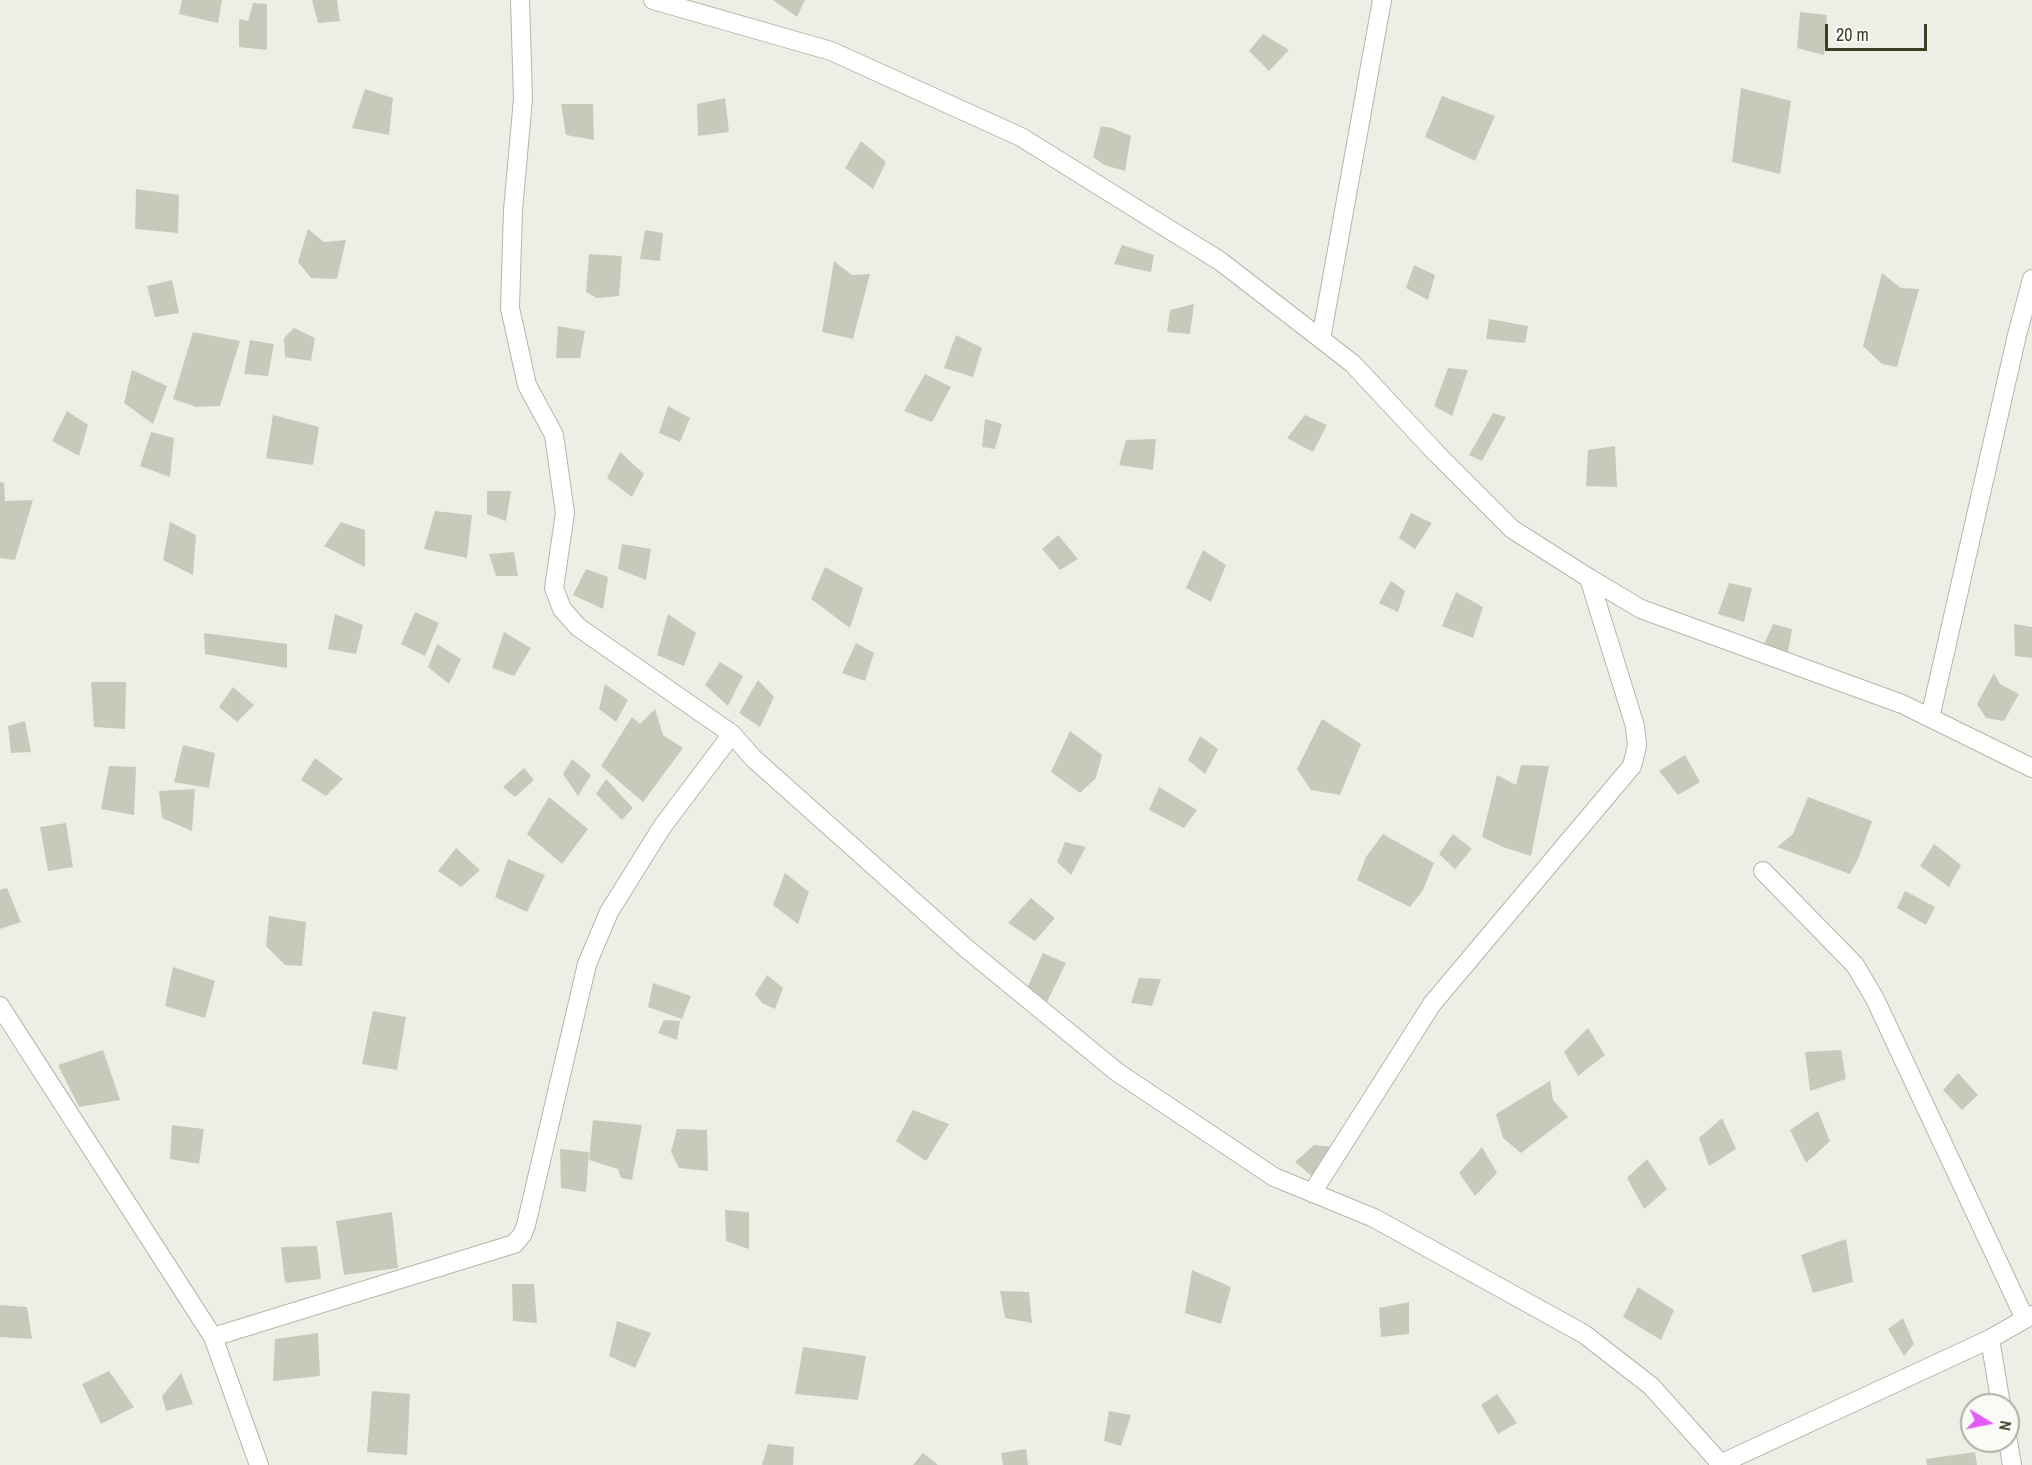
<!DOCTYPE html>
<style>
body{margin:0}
#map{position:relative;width:2032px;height:1465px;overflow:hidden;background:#edefe6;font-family:"Archivo Narrow",sans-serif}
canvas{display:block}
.north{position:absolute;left:1960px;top:1393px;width:60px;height:60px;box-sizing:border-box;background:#fafbf7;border:2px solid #acb1a2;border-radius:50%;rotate:100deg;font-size:16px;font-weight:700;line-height:24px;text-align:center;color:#374223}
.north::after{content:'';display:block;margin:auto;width:21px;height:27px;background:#e35cf6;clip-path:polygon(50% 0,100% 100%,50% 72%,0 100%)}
.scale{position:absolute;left:1825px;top:24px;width:102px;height:27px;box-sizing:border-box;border:3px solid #374223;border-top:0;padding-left:8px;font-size:18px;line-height:21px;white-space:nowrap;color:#374223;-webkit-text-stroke:4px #fafbf7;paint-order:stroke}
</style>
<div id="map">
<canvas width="2032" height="1465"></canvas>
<div class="north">N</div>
<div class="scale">20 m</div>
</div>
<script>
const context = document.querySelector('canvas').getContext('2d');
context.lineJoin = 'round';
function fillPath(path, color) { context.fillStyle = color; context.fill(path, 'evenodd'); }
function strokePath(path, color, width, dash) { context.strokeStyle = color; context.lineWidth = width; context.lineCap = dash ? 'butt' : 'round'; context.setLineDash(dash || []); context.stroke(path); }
fillPath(new Path2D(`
 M182 0H222L218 23 179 14Z
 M312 0H337L340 21 318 23Z
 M773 0H805L797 17Z
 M253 3 267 4V50L239 47V19L248 21Z
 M1800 12 1827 15 1824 55 1797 48Z
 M1263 34 1289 50 1269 71 1249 51Z
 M1741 88 1791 101 1780 174 1732 162Z
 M365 89 393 98 389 135 352 128Z
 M1442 96 1495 116 1475 161 1425 137Z
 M725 98 729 132 698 136 697 104Z
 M561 104H593L594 140 566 135Z
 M1101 126 1112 128 1131 136 1125 171 1104 165 1093 157Z
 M861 141 886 162 873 189 845 168Z
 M136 189 179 195 178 233 135 229Z
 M308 229 324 242 346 240 337 279 311 278 298 262Z
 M645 230 663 233 660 261 640 259Z
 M1122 245 1154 255 1151 272 1114 264Z
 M589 254 622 256 619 296 597 298 586 292Z
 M834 261 852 275 870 274 853 339 822 332Z
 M1414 265 1435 275 1428 300 1406 288Z
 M1882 273 1901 288 1919 289 1897 367 1882 364 1863 346Z
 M172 280 179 313 155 317 147 286Z
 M1194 304 1190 334 1167 332 1170 310Z
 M1489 319 1528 326 1525 343 1486 339Z
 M558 326 585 331 580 358H556Z
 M294 328 315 338 311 361 285 357 284 338Z
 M193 332 240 341 220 406 196 407 173 399Z
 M956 335 982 348 973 377 944 368Z
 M250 340 274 344 268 376 244 374Z
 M1448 368 1468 370 1452 416 1434 406Z
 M132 370 167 386 153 424 124 403Z
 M925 374 951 387 932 422 904 411Z
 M668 406 690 418 680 442 659 433Z
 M67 411 88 425 79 456 52 441Z
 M1493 413 1506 417 1482 461 1469 455Z
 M273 415 319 427 313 465 266 458Z
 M1305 415 1327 425 1313 452 1287 438Z
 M985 419 1002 424 995 449 982 447Z
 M151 432 174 438 170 477 140 466Z
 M1156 439 1153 470 1119 465 1126 440Z
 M1615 446 1617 487 1586 486 1588 450Z
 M620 452 644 474 632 497 607 478Z
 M0 482 4 483 5 501 33 500 15 560 0 558Z
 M487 491H511L506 521 487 514Z
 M435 511 472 515 467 558 424 549Z
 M1411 513 1432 523 1415 549 1399 538Z
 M170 522 196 535 193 575 163 560Z
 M341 522 365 530V567L324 546Z
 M1058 535 1078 559 1060 570 1042 549Z
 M622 544 651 549 646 580 618 569Z
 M1203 550 1226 565 1211 602 1186 588Z
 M514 552 518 576H496L489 554Z
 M825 567 863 588 850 628 811 599Z
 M586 569 608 577 603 609 573 595Z
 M1391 581 1405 591 1398 612 1379 603Z
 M1729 583 1752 588 1744 622 1718 614Z
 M1456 592 1483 607 1473 638 1442 626Z
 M415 612 439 623 425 656 401 644Z
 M335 614 363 625 356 654 328 649Z
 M668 614 696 633 684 666 657 655Z
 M1773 624 1792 629 1788 652 1764 644Z
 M2014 624 2032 627V658L2015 656Z
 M504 632 531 648 514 676 492 668Z
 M204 633 287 644V668L205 654Z
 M856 643 874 653 865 681 842 673Z
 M437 644 461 659 449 684 428 667Z
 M720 662 743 676 728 706 705 685Z
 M1994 673 2000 684 2019 694 2004 721 1986 718 1977 704Z
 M758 680 774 697 760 727 739 713Z
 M91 682H126L125 729 94 727Z
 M605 684 628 700 616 722 599 709Z
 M233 687 254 705 237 722 219 707Z
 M655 709 663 735 683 748 643 802 601 766 632 717 640 724Z
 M1322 719 1361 744 1340 795 1311 790 1297 769Z
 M25 721 31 752 11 753 8 726Z
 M1070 731 1102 755 1096 778 1080 793 1051 772Z
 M1200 736 1218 749 1205 774 1188 760Z
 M183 745 215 753 209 788 174 782Z
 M1685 755 1700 782 1678 795 1659 771Z
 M315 758 343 779 326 796 301 780Z
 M572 759 591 775 578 796 563 774Z
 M1521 765 1549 766 1531 856 1503 847 1482 837 1497 775 1516 785Z
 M109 766 136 767 134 815 101 809Z
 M524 768 534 780 515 797 503 787Z
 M606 779 633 808 622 820 596 794Z
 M1159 787 1197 810 1184 828 1149 810Z
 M195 789 192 831 162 818 159 791Z
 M549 797 588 829 562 864 527 834Z
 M1808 797 1872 821 1859 857 1850 874 1777 847 1793 834Z
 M66 823 73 867 48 871 40 827Z
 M1383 834 1434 863 1423 890 1410 907 1357 880 1366 857Z
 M1453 834 1472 849 1455 869 1439 854Z
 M1065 842 1086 847 1071 875 1057 862Z
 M1934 844 1961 865 1949 887 1920 866Z
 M456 848 480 870 461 887 438 871Z
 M508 859 545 875 527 912 495 897Z
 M785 873 809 892 798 924 773 905Z
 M7 888 21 922 0 929V890Z
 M1905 891 1935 907 1926 925 1897 908Z
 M1031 898 1055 918 1035 941 1008 923Z
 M269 916 306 922 302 966 285 965 266 946Z
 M1043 953 1066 963 1047 1002 1027 988Z
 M173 967 215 981 205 1018 165 1006Z
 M767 975 783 988 775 1009 762 1003 755 994Z
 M1139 978 1161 979 1152 1006 1131 1003Z
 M653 983 691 996 682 1019 648 1007Z
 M373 1011 406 1017 397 1070 362 1064Z
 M664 1020 680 1021 677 1040 658 1033Z
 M1588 1028 1605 1055 1578 1076 1564 1052Z
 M103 1050 120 1100 79 1107 58 1065Z
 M1841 1050 1846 1079 1810 1091 1805 1052Z
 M1958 1073 1978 1095 1962 1110 1943 1090Z
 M1550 1081 1553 1100 1568 1117 1521 1153 1503 1138 1496 1114Z
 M913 1110 949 1124 926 1161 896 1141Z
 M1818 1111 1830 1141 1806 1163 1790 1130Z
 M1722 1118 1736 1149 1709 1166 1699 1138Z
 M593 1120 642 1125 632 1180 621 1178 618 1169 589 1160Z
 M172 1125 204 1129 199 1164 170 1159Z
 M677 1129 707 1130 708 1171 679 1168 671 1152Z
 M1314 1145 1334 1147 1314 1178 1295 1162Z
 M1482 1147 1497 1173 1475 1196 1459 1173Z
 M560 1149 589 1152 586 1192 561 1188Z
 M1647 1159 1667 1189 1644 1209 1627 1178Z
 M725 1210 749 1212V1249L726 1241Z
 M392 1212 398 1268 344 1275 336 1221Z
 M1846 1239 1853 1282 1813 1293 1801 1255Z
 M317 1246 321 1279 285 1283 281 1247Z
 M1192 1270 1231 1287 1221 1324 1185 1313Z
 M512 1284H534L537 1323 513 1321Z
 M1638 1287 1674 1310 1661 1340 1623 1317Z
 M1000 1291 1029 1292 1032 1323 1005 1318Z
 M1409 1302V1334L1381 1337 1379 1308Z
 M0 1305 27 1307 32 1339 0 1337Z
 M1903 1318 1914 1344 1904 1356 1888 1329Z
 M617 1321 651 1333 635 1368 609 1356Z
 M318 1333 320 1376 273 1381 275 1339Z
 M803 1347 866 1356 858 1400 795 1394Z
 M109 1371 134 1407 101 1424 82 1384Z
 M181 1373 193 1404 166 1411 162 1396Z
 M372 1391 410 1394 407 1455 367 1452Z
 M1497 1394 1517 1423 1498 1434 1481 1405Z
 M1109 1411 1131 1415 1121 1446 1104 1441Z
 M768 1444 794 1447 793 1465H762Z
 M1026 1449 1028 1465H1003L1001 1453Z
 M1975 1452 1977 1465H1927L1926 1459Z
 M923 1453 938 1465H913Z`), '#c7cabb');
const minor = new Path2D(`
 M520 0 523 99 513 210 510 308 527 385 554 435 565 513 554 588 562 609 578 627 732 734 753 758 967 949 1117 1072 1274 1177 1374 1218 1584 1334 1651 1386 1721 1464
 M653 0 831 51 1021 137 1220 261 1321 339 1353 364 1437 454 1512 529 1589 578 1641 609 1902 704 2032 768
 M1321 339 1382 0
 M1930 718 2017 335 2032 279
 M1763 871 1855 965 1875 999 2025 1319
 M0 1006 213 1337 259 1465
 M1312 1193 1432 1004 1632 766 1637 746 1635 726 1589 578
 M213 1337 514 1244 522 1235 526 1225 587 964 609 912 662 827 732 734
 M1990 1339 2001 1405
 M2008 1441 2012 1465
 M1718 1465 1990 1339 2032 1315`);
strokePath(minor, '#b3b8a8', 20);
strokePath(minor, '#fff', 18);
</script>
